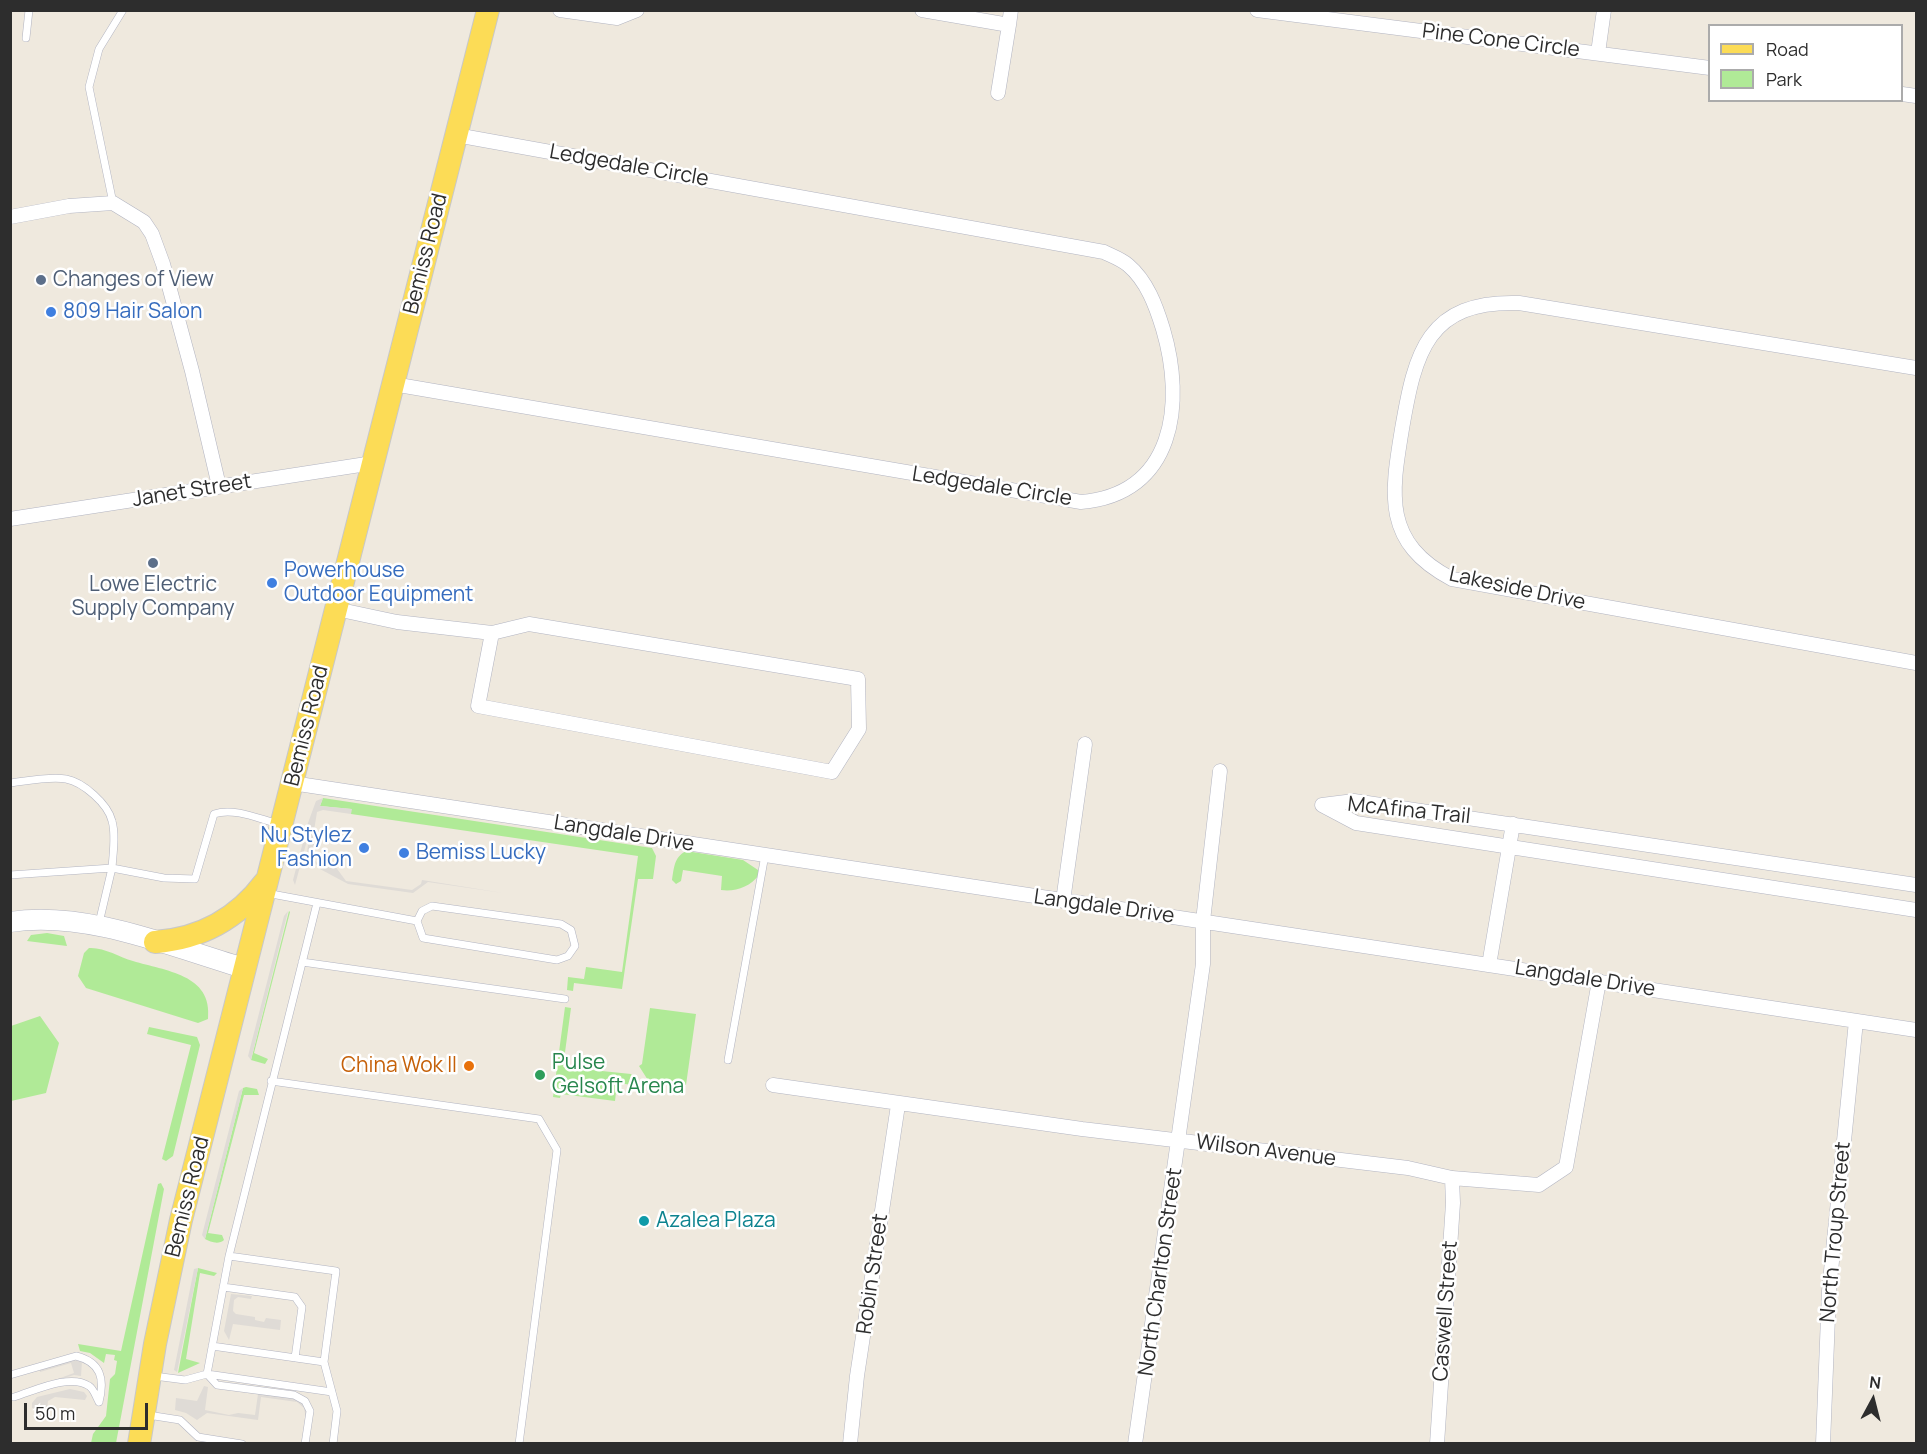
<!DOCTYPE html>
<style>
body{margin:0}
#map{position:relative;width:1927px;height:1454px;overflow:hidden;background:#efe9de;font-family:Manrope,sans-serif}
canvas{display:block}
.frame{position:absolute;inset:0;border:12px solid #2d2d2d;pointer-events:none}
.legend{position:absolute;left:1708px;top:24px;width:195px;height:78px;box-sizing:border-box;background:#fff;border:2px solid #ababab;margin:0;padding:8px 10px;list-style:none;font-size:18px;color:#2d2d2d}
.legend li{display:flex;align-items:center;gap:12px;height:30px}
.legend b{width:30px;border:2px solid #ababab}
.north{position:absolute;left:1843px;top:1370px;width:60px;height:60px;-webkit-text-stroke:4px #fff;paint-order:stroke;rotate:7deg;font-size:16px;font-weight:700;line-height:24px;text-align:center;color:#2d2d2d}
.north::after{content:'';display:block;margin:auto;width:21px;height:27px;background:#2d2d2d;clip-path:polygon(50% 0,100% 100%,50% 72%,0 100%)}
.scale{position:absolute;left:24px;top:1403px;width:124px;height:27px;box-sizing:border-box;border:3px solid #2d2d2d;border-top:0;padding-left:8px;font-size:18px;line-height:21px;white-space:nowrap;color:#2d2d2d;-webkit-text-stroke:4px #fff;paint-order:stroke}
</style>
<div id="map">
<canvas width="1927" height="1454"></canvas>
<div class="frame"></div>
<ul class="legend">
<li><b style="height:8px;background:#fcdc56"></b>Road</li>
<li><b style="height:16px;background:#b0ea97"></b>Park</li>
</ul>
<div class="north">N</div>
<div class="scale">50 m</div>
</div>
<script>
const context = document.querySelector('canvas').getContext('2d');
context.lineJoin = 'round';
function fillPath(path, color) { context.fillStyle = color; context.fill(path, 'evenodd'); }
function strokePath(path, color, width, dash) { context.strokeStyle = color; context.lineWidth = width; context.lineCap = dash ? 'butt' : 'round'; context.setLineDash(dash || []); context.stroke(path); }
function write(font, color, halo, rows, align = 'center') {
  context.font = font + ' Manrope,sans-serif'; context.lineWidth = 5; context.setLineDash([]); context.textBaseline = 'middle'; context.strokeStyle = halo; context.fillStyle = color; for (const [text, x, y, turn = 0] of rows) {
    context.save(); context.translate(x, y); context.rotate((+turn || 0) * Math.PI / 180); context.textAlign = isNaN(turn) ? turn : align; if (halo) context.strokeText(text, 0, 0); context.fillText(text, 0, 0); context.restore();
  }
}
fillPath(new Path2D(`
 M323 798 652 848 656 856 653 879H638L622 989 574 983 573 991 567 990 568 977 584 979 586 967 622 972 638 856 351 814V809L320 806Z
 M686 851 743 860 758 870 759 875C750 887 735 892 721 890L722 876 683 870 681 881 676 884 672 880C674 868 674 857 686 851Z
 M289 911 290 912 254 1053 268 1059 265 1064 251 1060Z
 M47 933 64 936 67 946 27 941 31 935Z
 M89 948C104 947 119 957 133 961 165 971 213 974 208 1019L198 1023 86 988 78 976 84 953Z
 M565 1007 571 1008 563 1067 631 1074 641 1086 617 1083 615 1101 561 1094 560 1098 553 1097Z
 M650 1008 696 1014 686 1085 658 1081 657 1086 651 1085 639 1066 642 1064Z
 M40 1016 59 1043 46 1093 11 1101V1026Z
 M149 1027 197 1037 200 1045 173 1156 166 1161 162 1159 191 1045 147 1034Z
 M246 1087 257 1089 259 1095H244L208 1233 222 1235 224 1240C219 1245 210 1242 205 1239L243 1088Z
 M161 1183 164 1189 116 1443H91L93 1434 106 1416 110 1379 115 1374 117 1361 114 1360 115 1355 106 1354 104 1363 90 1353 80 1351 78 1344 121 1351 158 1184Z
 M198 1268 217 1273 214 1276 200 1273 186 1359 200 1363 178 1373Z`), '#b0ea97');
fillPath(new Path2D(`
 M323 798 320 806 352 809 351 814 323 810 317 812 312 843 318 846 309 853 322 869 332 862 346 881 412 890 421 884 422 880 503 893 428 882 413 893 348 884 320 869 307 853 310 829 295 885 293 880 308 823 316 801Z
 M288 911 251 1060 248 1056 284 916Z
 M243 1088 205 1239 202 1235 239 1091Z
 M198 1268 177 1372 174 1370 194 1269Z
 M231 1294 252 1296 251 1299 238 1297 234 1300 233 1311 236 1314 255 1317V1320L264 1322 266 1318 281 1320 280 1330 233 1324 229 1340 224 1331Z
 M71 1360 82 1361 81 1376 74 1375 44 1384 74 1373 71 1363 40 1372V1370Z
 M204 1386 208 1387 205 1410 229 1415 238 1413 255 1415 258 1394H261L298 1398 307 1407 306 1419 304 1408 297 1402 261 1397 258 1420 207 1413 197 1420 186 1413 175 1410 176 1398 197 1401Z
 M70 1389 84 1392 87 1396 85 1400 55 1397 48 1401 47 1410 32 1408V1403L37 1397Z`), '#dfdbd6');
const service = new Path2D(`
 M26 38 29 10
 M113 203 89 87 99 49 123 10
 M10 783C27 781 50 776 66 779 83 782 108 804 112 821 116 835 113 853 112 868L10 875
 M266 893 417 921
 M432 906 561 924 571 930 575 946 568 956 557 960 423 938 417 921 422 911Z
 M99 923 112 868 164 878 195 879 214 814C234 807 259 819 279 824
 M302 962 565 999
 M728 1060 765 855
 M271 1081 539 1119 557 1150 519 1444
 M229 1256 336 1271 324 1362 337 1411 333 1444
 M223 1287 295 1297 302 1307 295 1358
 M212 1346 324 1362
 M10 1375 76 1356C101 1362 105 1379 99 1402
 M154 1376 185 1380 207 1374 332 1392
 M14 1397C34 1391 70 1373 89 1386 94 1389 96 1397 99 1402
 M148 1415 180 1420 198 1437 242 1444
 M305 1444 310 1411 305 1401 294 1395 217 1385 207 1374 229 1256 317 903`);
const minor = new Path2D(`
 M560 10 617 18 637 10
 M922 10 1009 25 1011 10
 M1257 10 1710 68
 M1598 53 1604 10
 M998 93 1009 25
 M1902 94 1916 96
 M10 217 69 206 113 203 144 222 152 234 163 264 192 371 219 486
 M1916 368 1519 303C1427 300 1415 353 1402 429 1391 495 1383 543 1452 579L1916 663
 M393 384 1081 502C1175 494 1185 403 1163 329 1156 306 1147 281 1128 265 1121 259 1112 256 1104 252L456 135
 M10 519 373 463
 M336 609 397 622 492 633 529 624 858 679 859 729 832 772 478 706 492 633
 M292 783 1916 1030
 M1322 805 1356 823 1916 910
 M1322 805 1354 801 1916 885
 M1063 901 1085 744
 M1489 965 1513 824
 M773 1085 1082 1129 1408 1168 1452 1178 1539 1185 1566 1167 1599 981
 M850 1444 857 1376 898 1105
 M1135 1444 1203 964V921L1220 771
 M1437 1444 1453 1203 1452 1178
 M1823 1444 1829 1291 1856 1021`);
const secondary = new Path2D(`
 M10 922C86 910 172 947 244 968`);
const primary = new Path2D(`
 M155 942C200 939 238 918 265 882
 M139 1444 155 1344 181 1220 488 10`);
strokePath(service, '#b2b4c1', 8);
strokePath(minor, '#b2b4c1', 15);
strokePath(secondary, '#b2b4c1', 21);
strokePath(primary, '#c8c8c8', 24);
strokePath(service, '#fff', 7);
strokePath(minor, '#fff', 14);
strokePath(secondary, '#fff', 20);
strokePath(primary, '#fcdc56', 22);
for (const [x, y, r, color] of [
 [41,280,6,"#5c6f8a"],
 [51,312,6,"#3f7fe0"],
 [153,563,6,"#5c6f8a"],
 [272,583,6,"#3f7fe0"],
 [364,848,6,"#3f7fe0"],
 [404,853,6,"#3f7fe0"],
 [469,1066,6,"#e8710a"],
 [540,1075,6,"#2e9e5b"],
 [644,1221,6,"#0f9aa8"]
]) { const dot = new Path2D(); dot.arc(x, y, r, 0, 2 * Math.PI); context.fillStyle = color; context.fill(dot); strokePath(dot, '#fff', 2); }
write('21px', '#2d2d2d', '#fff', [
 ["Pine Cone Circle",1501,41,7],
 ["Ledgedale Circle",629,166,10],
 ["Bemiss Road",426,254,-76],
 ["Ledgedale Circle",992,487,9],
 ["Janet Street",192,491,-9],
 ["Lakeside Drive",1517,589,12],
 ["Bemiss Road",307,726,-76],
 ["McAfina Trail",1409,811,6],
 ["Langdale Drive",624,834,9],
 ["Langdale Drive",1104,907,8],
 ["Langdale Drive",1585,979,9],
 ["Wilson Avenue",1266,1151,7],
 ["Bemiss Road",188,1197,-76],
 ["North Troup Street",1836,1232,-85],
 ["North Charlton Street",1161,1272,-82],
 ["Robin Street",873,1274,-82],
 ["Caswell Street",1446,1311,-86]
]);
write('21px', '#4e5e75', '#fff', [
 ["Changes of View",53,280],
 ["Lowe Electric",153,585,"center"],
 ["Supply Company",153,609,"center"]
], 'left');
write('21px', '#366cbe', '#fff', [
 ["809 Hair Salon",63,312],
 ["Powerhouse",284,571],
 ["Outdoor Equipment",284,595],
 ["Nu Stylez",352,836,"right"],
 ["Fashion",352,860,"right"],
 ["Bemiss Lucky",416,853]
], 'left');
write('21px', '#27864d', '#fff', [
 ["Pulse",552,1063],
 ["Gelsoft Arena",552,1087]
], 'left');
write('21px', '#c56008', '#fff', [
 ["China Wok II",457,1066]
], 'right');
write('21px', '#0d838f', '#fff', [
 ["Azalea Plaza",656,1221]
], 'left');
</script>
